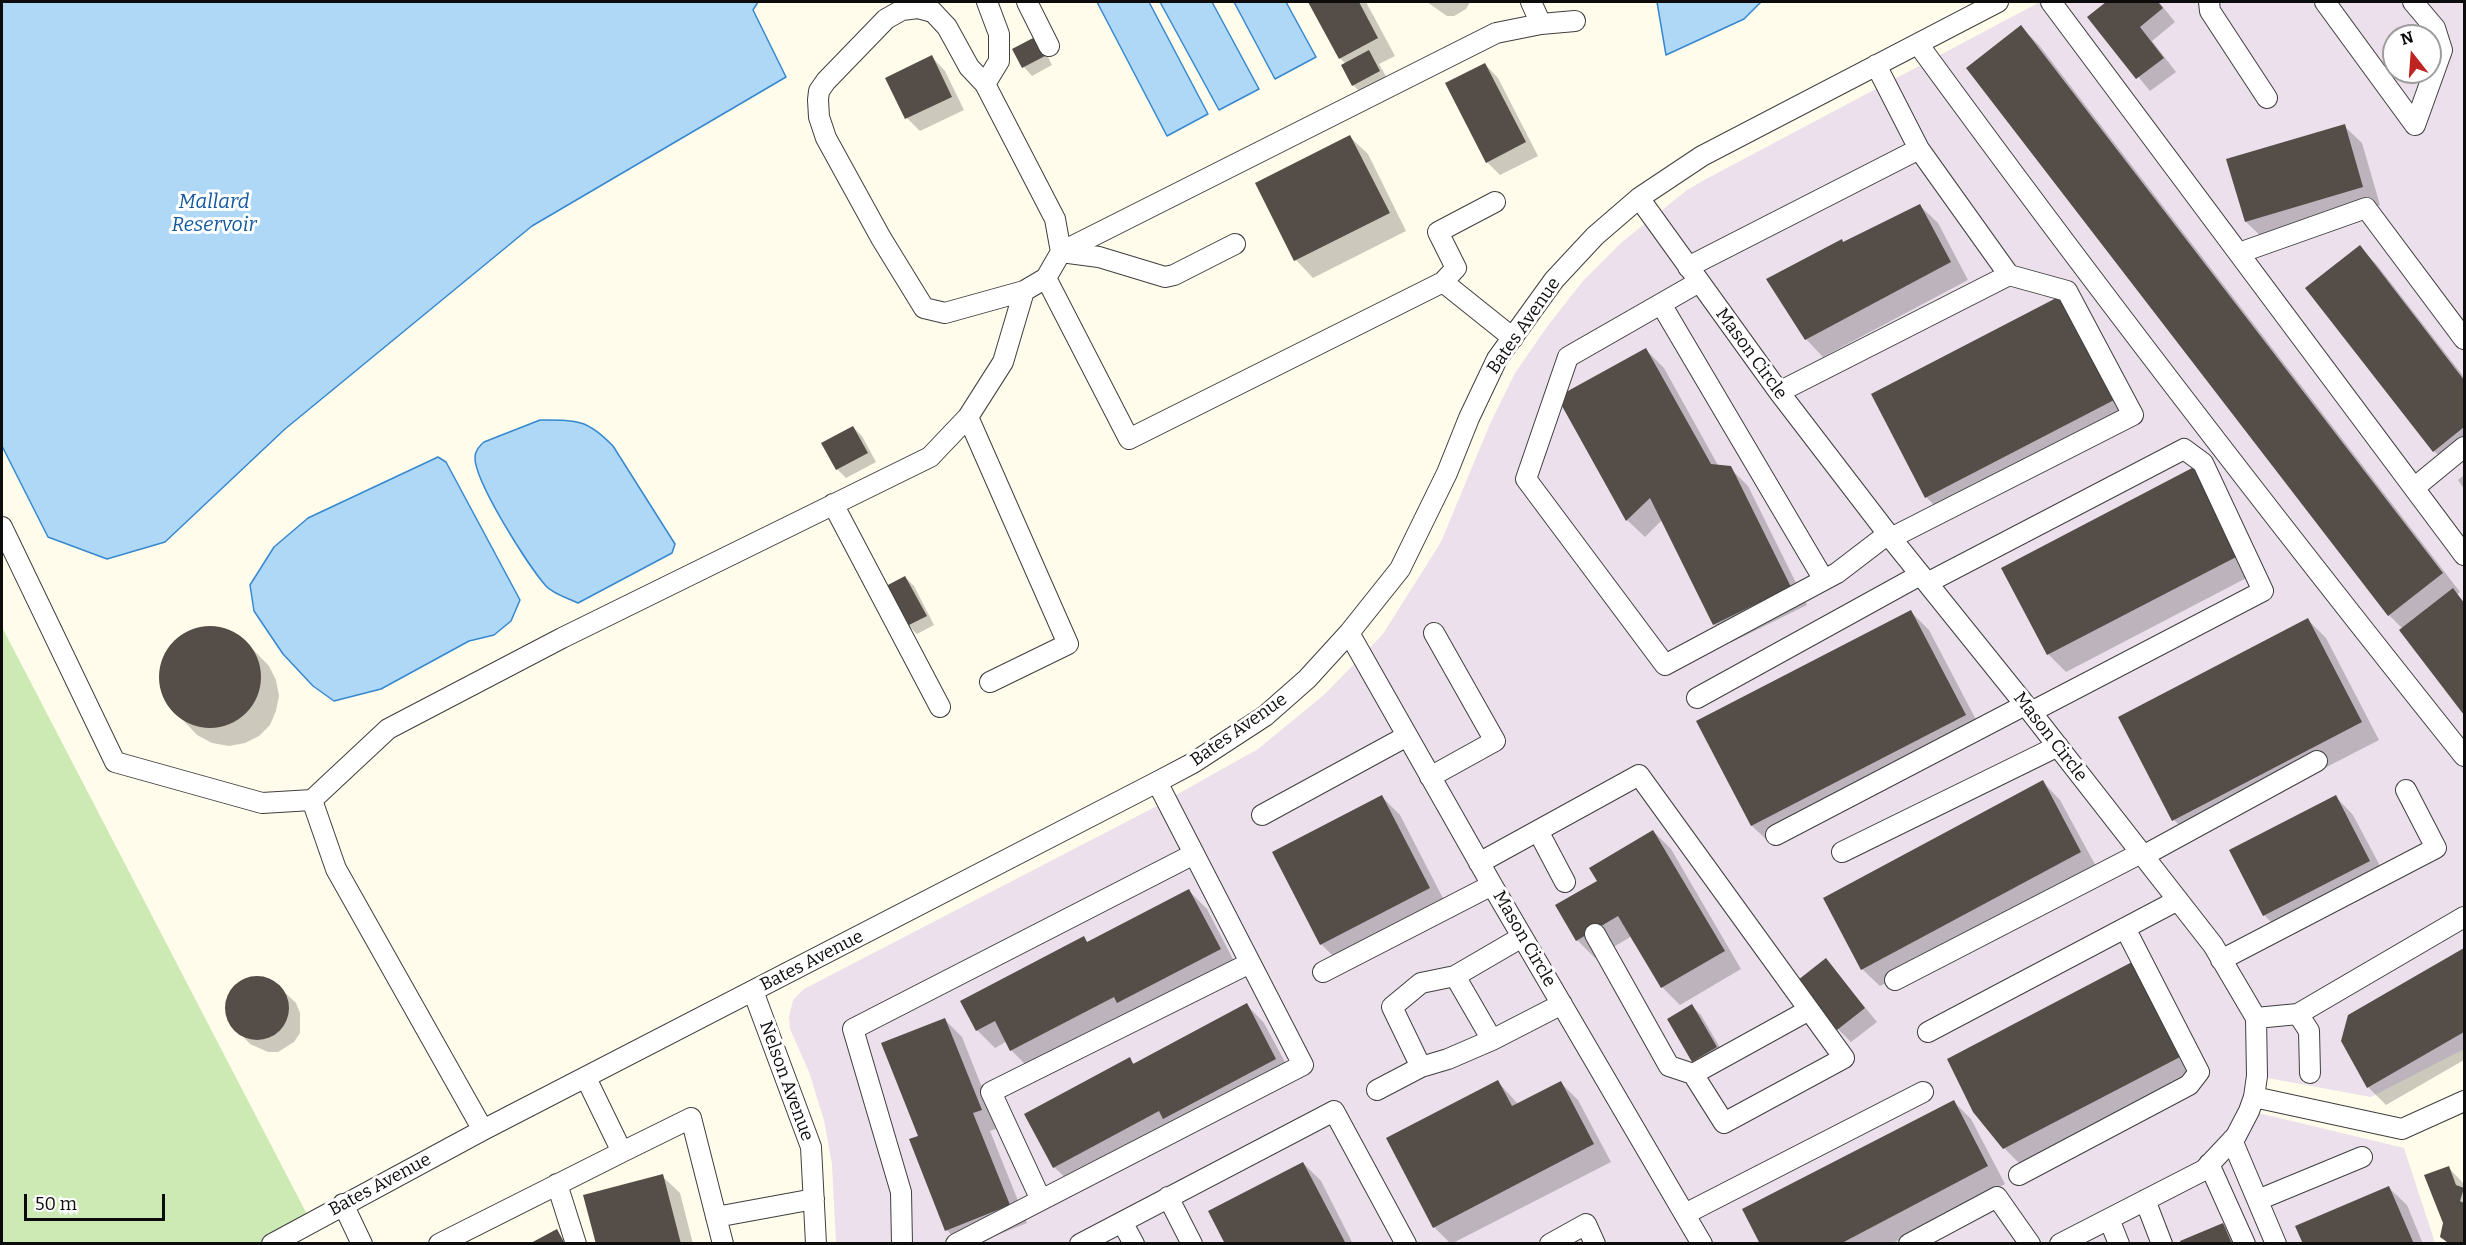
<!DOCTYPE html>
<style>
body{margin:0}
#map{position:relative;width:2466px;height:1245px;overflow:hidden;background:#fffceb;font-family:Bitter,serif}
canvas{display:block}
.frame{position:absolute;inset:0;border:3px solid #0c0c0c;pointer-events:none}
.north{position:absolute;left:2382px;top:24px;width:60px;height:60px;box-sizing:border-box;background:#fff;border:2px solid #9e9e9e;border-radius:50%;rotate:343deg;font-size:16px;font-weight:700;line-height:24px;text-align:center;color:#0c0c0c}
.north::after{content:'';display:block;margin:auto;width:21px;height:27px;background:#be2422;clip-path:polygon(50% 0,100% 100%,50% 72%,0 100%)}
.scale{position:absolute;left:24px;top:1194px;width:141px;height:27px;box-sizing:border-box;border:3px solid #0c0c0c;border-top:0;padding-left:8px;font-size:18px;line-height:21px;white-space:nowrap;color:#0c0c0c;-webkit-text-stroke:4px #fff;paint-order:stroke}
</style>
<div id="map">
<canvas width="2466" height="1245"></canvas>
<div class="frame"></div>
<div class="north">N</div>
<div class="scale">50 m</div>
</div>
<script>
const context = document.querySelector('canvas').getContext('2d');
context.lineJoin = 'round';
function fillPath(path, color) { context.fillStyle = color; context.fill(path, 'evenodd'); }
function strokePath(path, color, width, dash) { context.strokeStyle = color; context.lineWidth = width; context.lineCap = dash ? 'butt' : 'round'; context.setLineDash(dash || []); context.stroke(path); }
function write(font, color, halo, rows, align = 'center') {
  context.font = font + ' Bitter,serif'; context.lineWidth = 6; context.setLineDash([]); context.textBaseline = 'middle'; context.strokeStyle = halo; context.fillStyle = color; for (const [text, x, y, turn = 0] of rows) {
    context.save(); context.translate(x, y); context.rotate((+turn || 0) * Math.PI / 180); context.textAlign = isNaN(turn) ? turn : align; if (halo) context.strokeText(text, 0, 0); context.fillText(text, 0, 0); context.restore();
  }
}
fillPath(new Path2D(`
 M2040 2H2464V1049L2371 1097 2257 1076 2250 1111 2404 1148 2435 1243H836L832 1164 824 1120 809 1072 790 1029 789 1017 793 1000 804 989 1153 808 1258 749 1325 694 1383 634 1441 542 1490 424 1515 373 1549 324 1583 281 1622 242 1687 190 1706 179ZM2394 36H2430V72H2394Z`), '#ebe0eb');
fillPath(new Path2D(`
 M2 627 311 1222 272 1243H2Z`), '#cdeab5');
const water = new Path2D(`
 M2 2H758L753 10 786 77 532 226 285 429 165 542 107 559 48 537 2 446Z
 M1097 2H1149L1208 114 1167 136Z
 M1160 2H1212L1259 89 1219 110Z
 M1234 2H1286L1316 57 1275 79Z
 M1657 2H1761L1744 19 1666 55Z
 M540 420C577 420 587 419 613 446L675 544 672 553 578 603C568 598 553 594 546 586 529 567 474 481 475 457 475 451 480 445 484 442Z
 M438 457 446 462 520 600 511 621 494 635 469 641 381 689 334 701 313 686 283 654 254 611 250 585 274 547 308 518Z`);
fillPath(water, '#afd8f7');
strokePath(water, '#3588cf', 1.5);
fillPath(new Path2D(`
 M1310 2H1366L1395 56 1379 64 1388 80 1362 94 1353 85 1346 64 1340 58Z
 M1427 2H1470L1466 9 1454 16H1447Z
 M2109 2H2159L2175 22 2152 41 2176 72 2150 91 2089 17Z
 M2021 27 2039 45 2460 592 2457 594 2464 602V712L2401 631 2403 629 2389 615 1968 68Z
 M1043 47 1052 65 1032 76 1024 67Z
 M932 57 945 71 964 110 920 131 907 118 887 79Z
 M1485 64 1498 78 1538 156 1500 175 1487 162Z
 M2344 126 2362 143 2380 205 2264 239 2246 222Z
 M1350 137 1368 154 1406 231 1313 278 1296 260 1257 184Z
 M1920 206 1938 223 1968 280 1823 357 1806 339 1842 241 1844 243Z
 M2359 247 2377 265 2464 377V458L2451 468 2434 451Z
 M2062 297 2133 417 1944 515 1926 497Z
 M1646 350 1664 368 1719 467 1730 468 1748 486 1807 605 1732 642 1714 624 1662 520 1645 537 1627 520 1559 398Z
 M853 427 862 436 876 462 846 478 837 469Z
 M2464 475V489L2458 480Z
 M2212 487 2256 573 2066 672 2048 654Z
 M905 577 914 586 934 625 917 634 908 625Z
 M1911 612 1929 630 1983 733 1770 843 1752 826 1698 722Z
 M2308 620 2326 638 2379 740 2191 837 2174 820Z
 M209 627 226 629 240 636 269 666 276 680 279 696 276 711 270 725 259 736 245 743 229 746 212 743 197 735 167 703 160 687V670L165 653 176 640 191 630Z
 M2043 782 2060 800 2098 870 1880 986 1862 969Z
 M1382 797 1400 815 1447 906 1339 962 1321 944Z
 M2336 797 2353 815 2387 879 2282 933 2265 916 2231 851Z
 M1653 831 1671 849 1741 969 1680 1005 1662 987 1632 936 1595 958 1577 940 1557 906 1599 881Z
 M1189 891 1207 909 1237 967 1029 1068 1011 1050 1007 1041 995 1048 977 1030 1084 938 1088 943Z
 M2464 950V1060L2386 1105 2368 1087 2349 1016Z
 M1826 960 1877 1022 1851 1042 1838 1029Z
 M2132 964 2197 1075 2022 1166 2004 1148Z
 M254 977 274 982 296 1003 300 1013V1033L294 1042 278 1052H268L250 1044 237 1030 227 1013V1003L236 986 244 980Z
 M1247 1005 1264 1023 1293 1077 1072 1184 1054 1167 1130 1059 1135 1065Z
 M1692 1006 1701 1015 1725 1056 1701 1069 1693 1061Z
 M945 1020 962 1037 998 1128 990 1131 1027 1223 975 1244H960L947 1230Z
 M1498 1082 1518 1104 1560 1082 1578 1100 1611 1162 1451 1244 1434 1227Z
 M1954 1102 1971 1119 2005 1184 1891 1244H1762Z
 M1303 1163 1321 1181 1353 1244H1226Z
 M2448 1167 2464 1184V1244H2448L2441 1236 2445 1223Z
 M662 1176 680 1193 693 1244H597Z
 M2389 1188 2407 1205 2423 1244H2304Z
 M2223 1224 2241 1244H2183Z`), '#0003');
fillPath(new Path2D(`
 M1308 2H1359L1378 38 1339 59Z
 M2106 2H2158L2163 8 2140 27 2164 58 2136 79 2087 17Z
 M2021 25 2443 573 2388 616 1966 68Z
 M1035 37 1045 56 1022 68 1012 49Z
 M1369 50 1380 71 1352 86 1341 65Z
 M932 55 952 97 905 119 885 78Z
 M1485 63 1526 142 1486 163 1445 83Z
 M2345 124 2363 187 2245 222 2226 159Z
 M1350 135 1390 213 1294 261 1255 183Z
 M1920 204 1951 262 1805 340 1766 279 1842 239 1843 242Z
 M2360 245 2464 380V427L2433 452 2305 288Z
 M2062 295 2116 399 1925 498 1871 394Z
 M1646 348 1711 464 1731 466 1791 587 1713 625 1650 498 1626 521 1557 397Z
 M853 426 868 453 836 470 821 443Z
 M2194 467 2240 555 2047 655 2001 568Z
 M905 576 927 616 907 626 886 586Z
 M2453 588 2464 603V715L2399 630Z
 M1911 610 1966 715 1751 826 1696 721Z
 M2308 618 2362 722 2172 821 2118 717Z
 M159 677a51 51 0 1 1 102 0a51 51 0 1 1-102 0Z
 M2043 780 2081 852 1861 970 1823 898Z
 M1382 795 1430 888 1320 945 1272 852Z
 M2336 795 2370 861 2263 916 2229 850Z
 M1653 830 1725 951 1661 988 1618 916 1576 941 1555 905 1597 881 1589 868Z
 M1189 889 1221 949 1117 1003 1114 997 1010 1051 995 1021 976 1031 960 1001 1084 936 1087 942Z
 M2464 948V1032L2367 1088 2341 1041 2348 1015Z
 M1826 958 1865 1008 1837 1030 1798 980Z
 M2132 962 2180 1057 2003 1149 1973 1112 1947 1059Z
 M225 1008a32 32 0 1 1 64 0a32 32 0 1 1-64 0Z
 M1247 1003 1276 1059 1163 1119 1159 1111 1053 1168 1024 1114 1130 1057 1133 1064Z
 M1692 1004 1717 1047 1692 1062 1667 1019Z
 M945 1018 982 1110 973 1113 1010 1205 945 1231 909 1139 918 1136 881 1043Z
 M1498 1080 1512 1106 1561 1081 1594 1144 1433 1228 1386 1138Z
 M1954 1100 1988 1166 1840 1244H1760L1742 1209Z
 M1303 1162 1346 1244H1225L1208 1211Z
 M2449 1166 2456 1185 2464 1188 2460 1201 2464 1203V1244H2450L2440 1237 2443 1223 2424 1175Z
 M663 1174 681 1244H596L583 1195Z
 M2389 1186 2414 1244H2303L2295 1226Z
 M2223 1223 2232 1244H2181L2180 1241Z
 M557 1229 565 1244H529Z`), '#554e48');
const minor = new Path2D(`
 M987 2 999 34V61L985 84 1055 219 1061 252 1099 257 1165 277 1174 275 1235 244
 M1027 2 1049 46
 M1531 2 1541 24
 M2051 2 2464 555
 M2209 2 2210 11 2267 98
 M2325 2 2415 125
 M2413 2 2435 28 2442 50 2415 125
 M1918 44C2094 285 2277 522 2464 756
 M985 84 969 67 947 27 933 12 918 8 902 10 886 19 826 81 819 91 818 100 819 117 826 138 881 238 924 308 945 313 1024 291
 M1639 198 1779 392 1891 538 2031 712 2213 945 2256 1018 2257 1076 2254 1097 2249 1111 2236 1136 2204 1170 2060 1244
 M2239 253 2366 208 2464 339
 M1688 267 1919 149 1876 65
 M1443 282 1456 268 1438 232 1495 202
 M1699 282 1568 357 1526 479 1665 665 1837 573 1888 534
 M1661 304 1824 580
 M1513 338 1443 282 1129 439 1046 278 1061 252 1496 33 1541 24 1575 21
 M1779 392 2009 275 1919 149
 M968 417 1068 644 990 682
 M2414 488 2464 447
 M833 504 940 707
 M2 527 115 762 262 803 312 800 388 729 562 638 930 457 968 417 1003 362 1024 291 1046 278
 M1891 538 2133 415 2067 291 2009 275
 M1927 583 2184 449 2203 463 2263 591 2031 712
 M1349 633 1492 885 1702 1244
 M1697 698 1920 575
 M1430 777 1495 741 1434 633
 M312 800 336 869 483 1130
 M1262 815 1407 736
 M1538 831 1565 882
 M1776 835 2025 705
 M1842 852 2058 746
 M2143 856 2317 761
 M1479 863 1639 775 1844 1058 1724 1123 1693 1074 1809 1010
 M1595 934 1669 1066 1693 1074
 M1522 937 1455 976 1492 1040 1562 1004
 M2221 960 2436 848 2406 790
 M1323 972 1492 885
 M1455 976 1421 983 1392 1007 1421 1067 1448 1059 1492 1040
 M1895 980 2141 853
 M753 991 811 1147 816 1244
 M2298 1014 2309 1031 2310 1073
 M2256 1018 2298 1014 2464 917
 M1928 1032 2178 900
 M1377 1090 1421 1067
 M2254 1097 2402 1129 2464 1101
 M2232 1140 2276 1244
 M622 1152 691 1118 723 1244
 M2209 1164 2245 1244
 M2019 1175 2189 1085 2199 1072 2125 928
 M557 1184 576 1244
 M1168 1197 1192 1244
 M1041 1200 991 1092 1250 963
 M2145 1200 2162 1244
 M2258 1200 2362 1157
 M343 1204 362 1244
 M1685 1214 1923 1092
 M716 1217 814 1199
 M2109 1219 2119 1244
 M1122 1222 1134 1244
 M272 1244 483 1130 1157 782 1193 763 1265 716 1307 679 1349 633 1400 569 1447 473 1469 418 1497 359 1554 280 1595 236 1639 198 1702 156 1998 2
 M439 1244 622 1152 586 1078
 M902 1244 901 1192 853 1029 1194 854
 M956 1244 1303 1065 1157 782
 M1080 1244 1334 1111 1406 1244
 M1550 1244 1586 1224 1595 1244
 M1909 1244 1997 1197 2030 1244`);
strokePath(minor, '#3f3f3f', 22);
strokePath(minor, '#fff', 20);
write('18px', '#0c0c0c', '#fff', [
 ["Bates Avenue",1524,326,-55],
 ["Mason Circle",1751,354,54],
 ["Bates Avenue",1239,730,-35],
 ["Mason Circle",2050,737,52],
 ["Mason Circle",1524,939,60],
 ["Bates Avenue",812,961,-27],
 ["Nelson Avenue",786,1081,70],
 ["Bates Avenue",380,1185,-28]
]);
write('italic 20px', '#145a9f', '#fff', [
 ["Mallard",214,202],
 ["Reservoir",214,225]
]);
</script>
